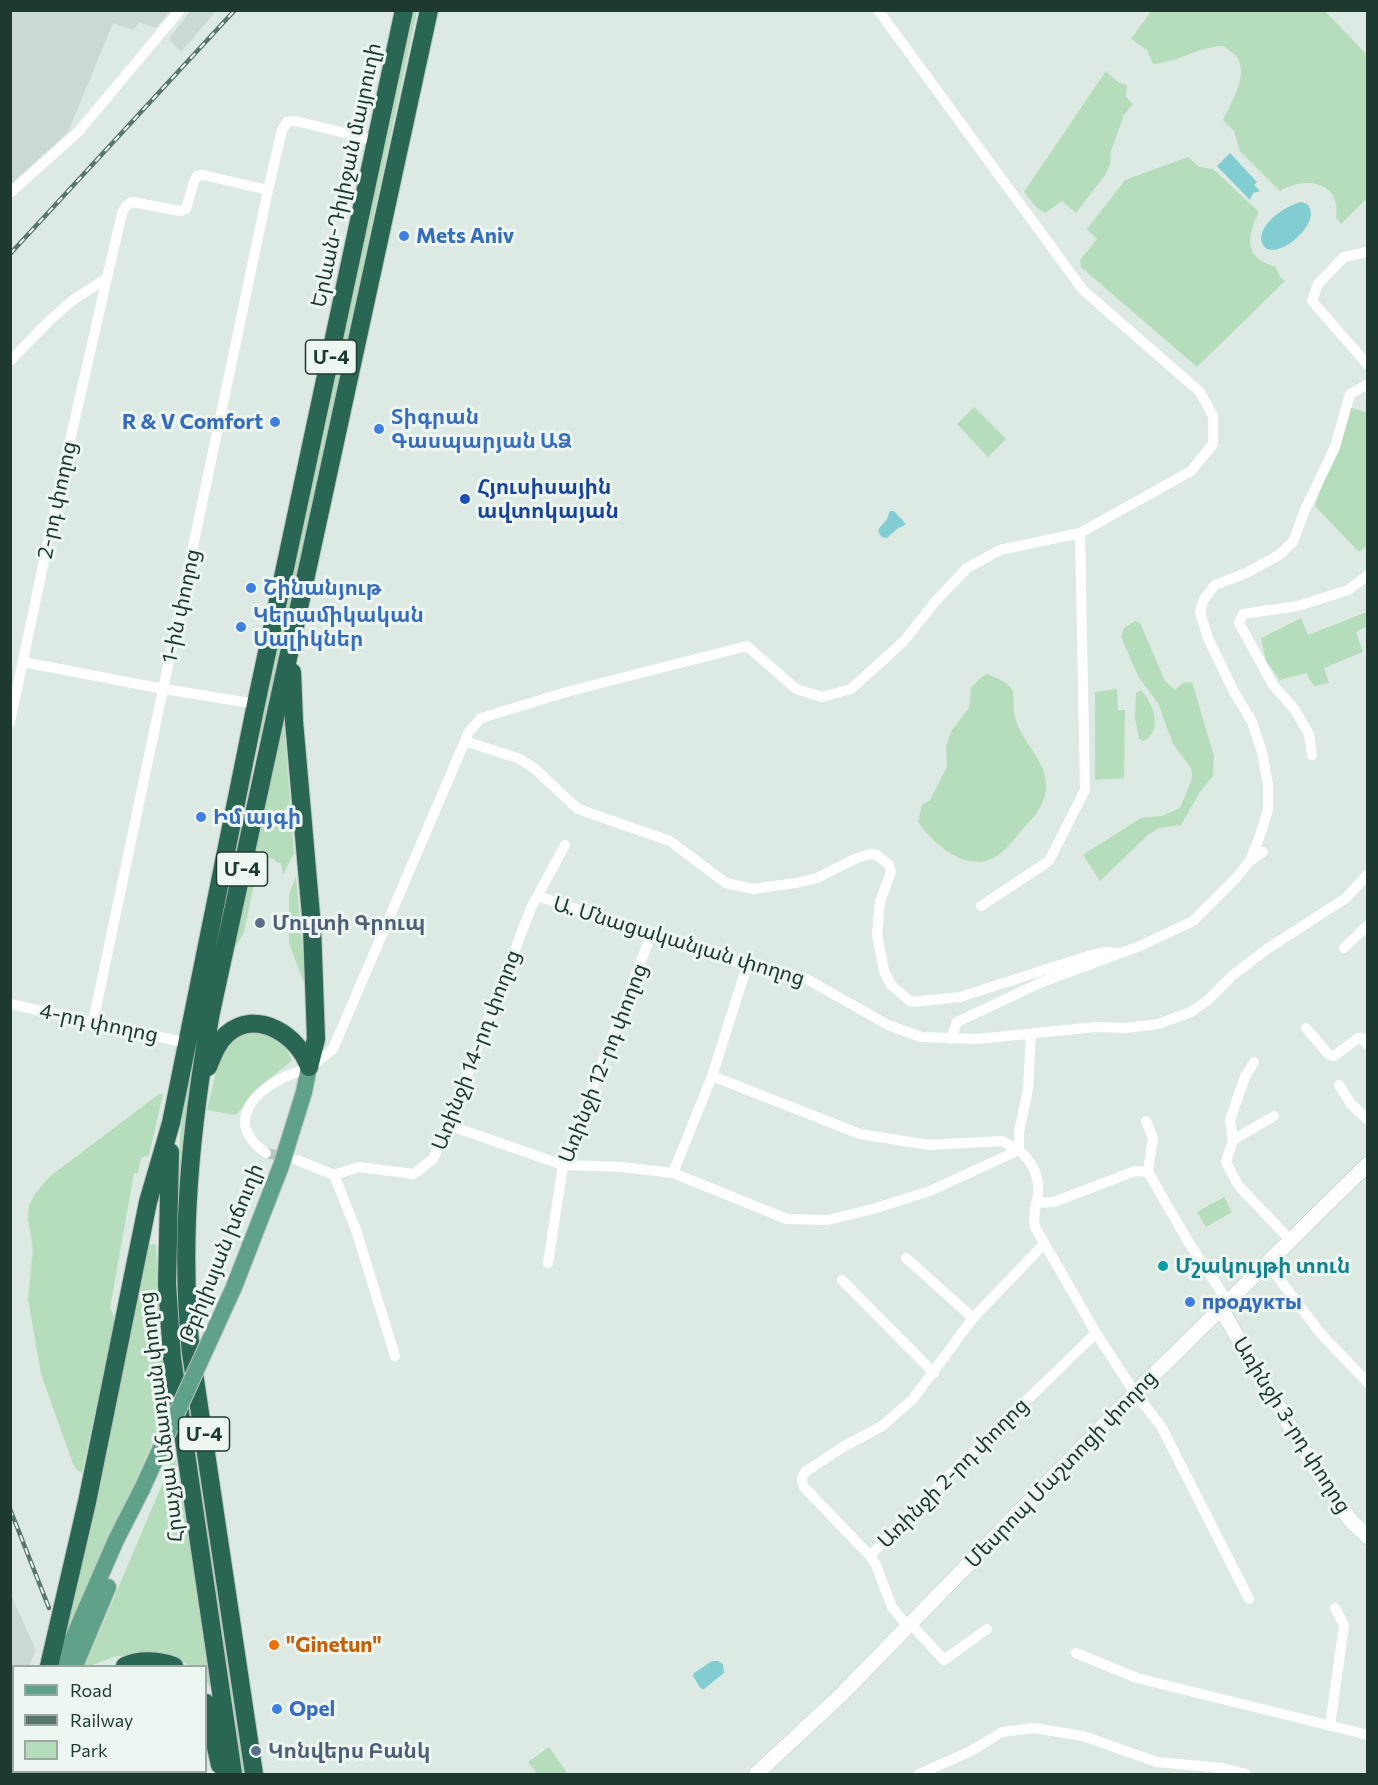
<!DOCTYPE html>
<meta charset="utf-8">
<style>
body{margin:0}
#map{position:relative;width:1378px;height:1785px;overflow:hidden;background:#ddeae3;font-family:Commissioner,sans-serif}
canvas{display:block}
.frame{position:absolute;inset:0;border:12px solid #1e392f;pointer-events:none}
.legend{position:absolute;left:12px;top:1665px;width:195px;height:108px;box-sizing:border-box;background:#edf6f1;border:2px solid #9aaaa3;margin:0;padding:8px 10px;list-style:none;font-size:18px;color:#1e392f}
.legend li{display:flex;align-items:center;gap:12px;height:30px}
.legend b{width:30px;border:2px solid #9aaaa3}
</style>
<div id="map">
<canvas width="1378" height="1785"></canvas>
<div class="frame"></div>
<ul class="legend">
<li><b style="height:8px;background:#60a18a"></b>Road</li>
<li><b style="height:8px;background:#58766b"></b>Railway</li>
<li><b style="height:16px;background:#b5dcbb"></b>Park</li>
</ul>
</div>
<script>
const context = document.querySelector('canvas').getContext('2d');
context.lineJoin = 'round';
function fillPath(path, color) { context.fillStyle = color; context.fill(path, 'evenodd'); }
function strokePath(path, color, width, dash) { context.strokeStyle = color; context.lineWidth = width; context.lineCap = dash ? 'butt' : 'round'; context.setLineDash(dash || []); context.stroke(path); }
function write(font, color, halo, rows, align = 'center') {
  context.font = font + ' Commissioner,"Noto Sans Armenian",sans-serif'; context.lineWidth = 6; context.setLineDash([]); context.textBaseline = 'middle'; context.strokeStyle = halo; context.fillStyle = color; for (const [text, x, y, turn = 0] of rows) {
    context.save(); context.translate(x, y); context.rotate((+turn || 0) * Math.PI / 180); context.textAlign = isNaN(turn) ? turn : align; if (halo) context.strokeText(text, 0, 0); context.fillText(text, 0, 0); context.restore();
  }
}
fillPath(new Path2D(`
 M11 10 170 11 156 28 139 22 133 30 113 23 68 132 11 184Z
 M190 11H216L181 52 169 39Z
 M10 1593 36 1650 29 1666H14L13 1706 11 1713Z`), '#cbd9d2');
fillPath(new Path2D(`
 M411 11H417L263 739 256 738Z
 M1151 11H1325L1367 55V198L1341 224 1336 218C1342 181 1304 176 1280 191L1240 151 1234 131 1223 120C1231 103 1251 72 1235 55 1232 52 1227 49 1223 46 1198 47 1178 62 1153 64L1147 50 1131 39Z
 M1106 71 1119 83 1127 85 1126 97 1133 104 1124 115 1111 151 1110 165 1105 175 1076 213 1062 201 1045 213 1036 207 1024 192Z
 M1188 157 1199 167 1213 169 1259 212C1246 237 1244 259 1276 267L1280 277 1285 281 1197 367 1081 267 1080 260 1097 239 1087 229 1125 180Z
 M974 407 1006 439 988 457 957 424Z
 M1348 407 1367 412V546L1359 552 1315 506Z
 M1367 612V626L1356 632 1363 652 1324 668 1329 683 1314 686 1306 673 1280 680 1266 661 1261 638 1301 618 1308 635Z
 M1135 621 1140 623 1165 681 1175 690 1183 683 1192 682 1214 756 1213 776 1200 792 1181 825 1159 828 1149 834 1100 881 1083 855 1141 818 1162 816 1180 808 1190 784 1192 776 1191 768 1173 744 1158 703 1139 678 1121 637 1124 628Z
 M987 674C1027 689 1007 694 1017 723 1024 744 1045 760 1046 784 1047 804 1033 818 1021 831 1015 838 1009 846 1002 852 972 878 936 847 918 822L922 805 930 800 947 767 946 746 952 730 969 708 971 688 979 679Z
 M1117 689 1118 710H1125L1124 778 1095 780V692Z
 M1141 690C1153 703 1164 730 1144 741L1139 739 1135 718 1136 693Z
 M283 709 294 853 283 875 281 863H277L274 859 263 857 258 861 253 840Z
 M247 861 254 885 244 932 228 960Z
 M296 876 306 986H305L289 943V894Z
 M200 1026 185 1136 206 1505 249 1774H242L178 1340 175 1304 180 1135 185 1093Z
 M258 1031C274 1038 286 1043 292 1061L261 1085 236 1115 207 1110 220 1054 234 1037Z
 M159 1094H163L149 1155 141 1158 138 1173H134L110 1308 115 1319 82 1473 77 1470 73 1464 41 1374 28 1299 33 1250 28 1219 29 1205 35 1194 49 1177Z
 M1224 1197 1232 1212 1206 1227 1197 1212Z
 M156 1244 159 1322 169 1404 56 1666 148 1245Z
 M175 1454 215 1694 206 1681V1666H190L180 1660 164 1653H147L113 1657 90 1666H85Z
 M549 1747 568 1774H537L528 1762Z`), '#b5dcbb');
fillPath(new Path2D(`
 M1230 153 1257 182 1254 185 1260 191 1253 193 1250 200 1217 166Z
 M1302 202 1307 204C1325 223 1274 264 1263 245 1253 227 1287 204 1302 202Z
 M890 511H894L905 523V525L897 529 887 538 882 537C874 528 882 527 887 519 888 516 889 513 890 511Z
 M712 1661H718L723 1664 724 1673 704 1689H701L693 1676 694 1673Z`), '#82cdd2');
strokePath(new Path2D(`
 M266 1153 297 1160`), '#b7c7bf', 10, [10, 5]);
const secondary = new Path2D(`
 M1221 1309 1317 1472 1351 1521 1368 1537
 M756 1774 839 1697 1135 1393 1368 1164`);
const primary = new Path2D(`
 M304 1092 309 1067
 M61 1666 116 1540 142 1489
 M75 1666 108 1587
 M10 1769 14 1762
 M31 1774 32 1772`);
const highway = new Path2D(`
 M292 672 294 721 312 927 316 1039 309 1067
 M208 1067C213 1055 217 1043 227 1034 257 1008 299 1036 309 1067
 M170 1152 167 1284 172 1358 233 1774
 M49 1666 87 1502 148 1202 171 1123 256 704 404 10
 M125 1666C141 1659 159 1661 174 1666
 M206 1703 220 1765
 M41 1774 43 1772
 M254 1774 191 1353C179 1239 191 1125 211 1012L429 10`);
strokePath(secondary, '#b0cabe', 16);
strokePath(primary, '#bcc4c1', 18);
strokePath(highway, '#bcc4c1', 20);
strokePath(new Path2D(`
 M878 10 1083 290 1200 392 1213 416V444L1191 471 1080 533
 M10 193 79 131 180 10
 M1368 252 1344 257 1318 284 1312 301 1368 365
 M10 361 50 320 73 300 107 278 122 213 126 206 132 202 180 211 186 209 194 181 197 176 203 175 268 190 282 130 287 122 296 121 377 141
 M23 662 164 689 256 704
 M10 722 61 480 107 278
 M465 741 520 759 534 768 578 809 670 841 726 883 753 889 796 883 817 878 857 858 871 854 877 855 889 865 891 872 880 902 877 934 884 971 891 985 911 1002 960 997 1088 956 1103 952 1117 953
 M1312 755 1309 734 1295 710 1273 685 1239 623 1243 614 1298 606 1348 590 1368 575
 M1249 862 1259 838 1268 810V785L1262 752 1252 722 1233 690 1208 638 1200 612 1204 599 1215 585 1246 573 1279 555 1293 542 1305 510 1335 447 1350 394 1368 384
 M538 896 747 966 805 978 888 1025 921 1037 977 1039 1096 1027 1125 1028 1158 1024 1191 1012 1208 1000 1233 975 1267 949 1346 898 1368 874
 M1344 948 1368 925
 M10 1004 187 1043
 M93 1022 268 190
 M1306 1028 1329 1055 1334 1056 1358 1038H1362L1368 1045
 M951 1039 957 1022 1042 982 1140 946 1193 921 1237 877 1249 862 1263 852
 M1254 1062 1245 1077 1230 1120 1233 1140 1226 1162 1238 1185 1290 1240
 M712 1076 860 1134 929 1145 1002 1141 1019 1150
 M1339 1085 1351 1104 1368 1120
 M1146 1121 1153 1138 1148 1172
 M448 1125 563 1165 622 1167 673 1173 787 1219 828 1220 873 1209 930 1191 1019 1150C1031 1161 1040 1175 1038 1193 1037 1205 1032 1214 1035 1227L1096 1333 1135 1393 1161 1426 1249 1599
 M1233 1140 1274 1116
 M1019 1150V1132L1028 1089 1031 1034
 M266 1153C226 1125 249 1094 285 1077 292 1074 299 1072 307 1068 316 1064 325 1055 333 1049L465 741 468 733 481 718 570 691 747 646 796 689 822 697 851 689 903 642 935 602 967 568 1000 550 1080 533 1085 790 1049 861 981 906
 M297 1160 334 1175 356 1230 395 1356
 M673 1173 712 1076 747 966
 M334 1175 359 1167 414 1174 433 1159 448 1125 531 908 565 845
 M1036 1203 1054 1202 1135 1171 1148 1172 1189 1243 1228 1302
 M906 1258 973 1318
 M548 1263 563 1165 651 935
 M1267 1263 1321 1334 1368 1383
 M842 1280 934 1373
 M870 1556 804 1487C801 1481 801 1477 805 1472L843 1447 882 1426 913 1399 973 1318 1044 1244
 M911 1624 944 1660 987 1629
 M908 1627 892 1607 876 1565 870 1556 902 1521 1096 1333
 M1076 1653 1137 1678 1368 1735
 M1330 1726 1344 1625 1335 1608
 M919 1774 971 1751 1002 1732 1034 1728 1083 1736 1157 1762 1222 1768 1246 1774`), '#fff', 10);
strokePath(secondary, '#fff', 15);
strokePath(primary, '#60a18a', 16);
strokePath(highway, '#296654', 18);
const rail = new Path2D(`
 M10 254 235 10
 M10 1509 49 1608
 M105 1772 106 1774`);
strokePath(rail, '#58766b', 4.5);
strokePath(rail, '#edf6f1', 2, [7]);
const primaryBridge = new Path2D(`
 M142 1489 234 1287 281 1166 304 1092`);
strokePath(primaryBridge, '#bcc4c1', 18, []);
strokePath(primaryBridge, '#60a18a', 16);
for (const [x, y, r, color] of [
 [404,236,6,"#3f7fe0"],
 [275,422,6,"#3f7fe0"],
 [379,429,6,"#3f7fe0"],
 [465,499,6,"#1a4fb4"],
 [251,588,6,"#3f7fe0"],
 [241,627,6,"#3f7fe0"],
 [201,817,6,"#3f7fe0"],
 [260,923,6,"#5c6f8a"],
 [1163,1266,6,"#0f9aa8"],
 [1190,1302,6,"#3f7fe0"],
 [274,1645,6,"#e8710a"],
 [277,1709,6,"#3f7fe0"],
 [256,1751,6,"#5c6f8a"]
]) { const dot = new Path2D(); dot.arc(x, y, r, 0, 2 * Math.PI); context.fillStyle = color; context.fill(dot); strokePath(dot, '#edf6f1', 2); }
for (const [x, y, w] of [
 [331,357,51],
 [242,869,51],
 [204,1434,51]
]) { const box = new Path2D(); box.roundRect(x - w / 2, y - 17, w, 34, 4.5); context.fillStyle = '#edf6f1'; context.fill(box); strokePath(box, '#1e392f', 1.5); }
write('bold 20px', '#1e392f', null, [
 ["Մ-4",331,357],
 ["Մ-4",242,869],
 ["Մ-4",204,1434]
]);
write('21px', '#1e392f', '#edf6f1', [
 ["Երևան-Դիլիջան մայրուղի",346,175,-78],
 ["2-րդ փողոց",57,500,-78],
 ["1-ին փողոց",181,606,-78],
 ["Ա. Մնացականյան փողոց",679,941,17],
 ["4-րդ փողոց",99,1023,12],
 ["Առինջի 14-րդ փողոց",476,1050,-69],
 ["Առինջի 12-րդ փողոց",603,1063,-69],
 ["Թբիլիսյան խճուղի",221,1253,-68],
 ["Հրաչյա Աճառյան փողոց",161,1417,-97],
 ["Առինջի 3-րդ փողոց",1292,1425,58],
 ["Մեսրոպ Մաշտոցի փողոց",1061,1469,-46],
 ["Առինջի 2-րդ փողոց",953,1473,-45]
]);
write('bold 21px', '#366cbe', '#edf6f1', [
 ["Mets Aniv",416,236],
 ["Տիգրան",391,417],
 ["Գասպարյան ԱՁ",391,441],
 ["R & V Comfort",263,422,"right"],
 ["Շինանյութ",263,588],
 ["Կերամիկական",253,615],
 ["Սալիկներ",253,639],
 ["Իմ այգի",213,817],
 ["продукты",1202,1302],
 ["Opel",289,1709]
], 'left');
write('bold 21px', '#164399', '#edf6f1', [
 ["Հյուսիսային",477,487],
 ["ավտոկայան",477,511]
], 'left');
write('bold 21px', '#4e5e75', '#edf6f1', [
 ["Մուլտի Գրուպ",272,923],
 ["Կոնվերս Բանկ",268,1751]
], 'left');
write('bold 21px', '#0d838f', '#edf6f1', [
 ["Մշակույթի տուն",1175,1266]
], 'left');
write('bold 21px', '#c56008', '#edf6f1', [
 ["\"Ginetun\"",286,1645]
], 'left');
</script>
